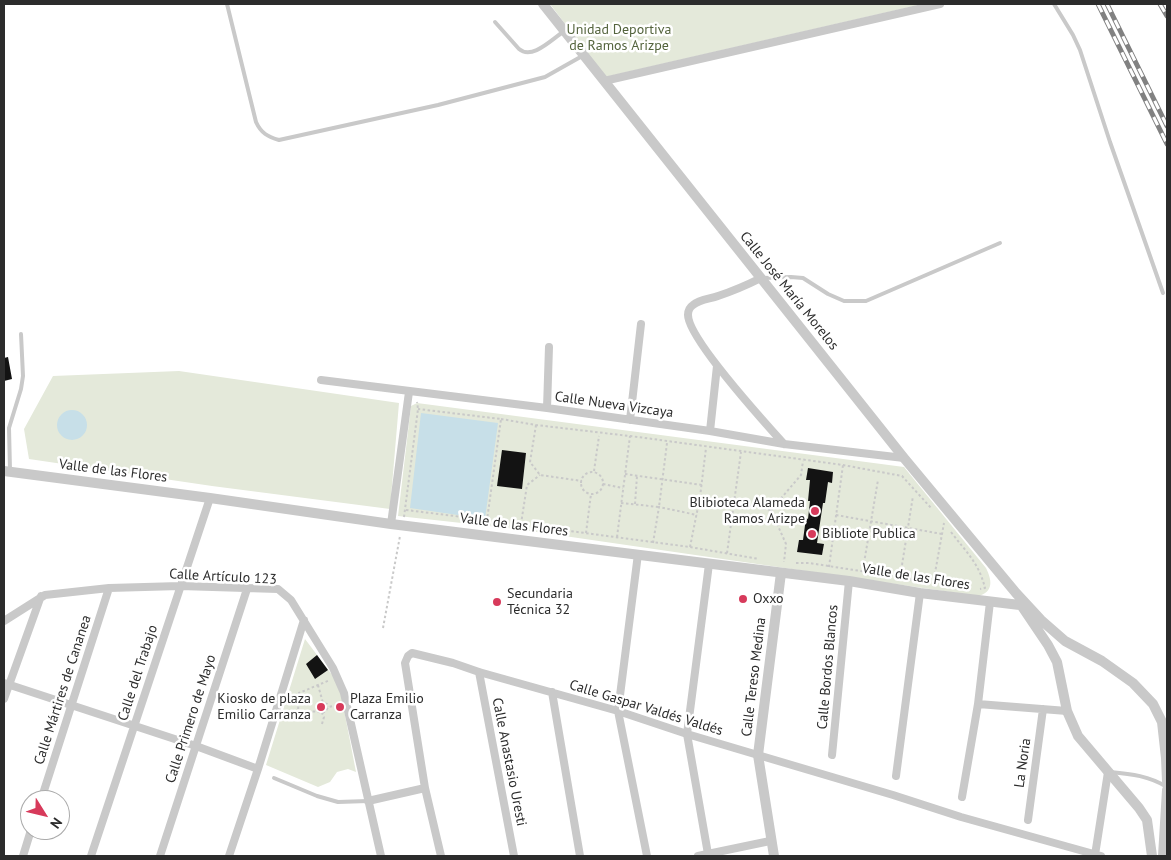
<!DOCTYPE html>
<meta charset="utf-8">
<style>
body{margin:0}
#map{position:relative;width:1171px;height:860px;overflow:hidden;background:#fff;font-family:"PT Sans",sans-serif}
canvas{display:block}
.frame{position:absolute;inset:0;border:5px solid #2c2c2c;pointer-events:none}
.north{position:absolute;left:20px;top:790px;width:50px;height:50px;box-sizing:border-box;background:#fff;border:1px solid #ababab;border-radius:50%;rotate:126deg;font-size:14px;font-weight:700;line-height:20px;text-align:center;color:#2c2c2c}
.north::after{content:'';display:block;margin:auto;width:18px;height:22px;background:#d73a5b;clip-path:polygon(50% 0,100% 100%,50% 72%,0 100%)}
</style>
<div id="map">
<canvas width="1171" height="860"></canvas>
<div class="frame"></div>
<div class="north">N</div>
</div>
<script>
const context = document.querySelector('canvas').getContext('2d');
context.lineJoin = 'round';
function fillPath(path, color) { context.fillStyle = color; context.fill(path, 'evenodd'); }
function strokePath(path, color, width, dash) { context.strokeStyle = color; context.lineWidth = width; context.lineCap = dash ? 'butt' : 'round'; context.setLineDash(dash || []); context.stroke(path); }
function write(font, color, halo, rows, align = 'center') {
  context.font = font + ' "PT Sans",sans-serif'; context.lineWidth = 5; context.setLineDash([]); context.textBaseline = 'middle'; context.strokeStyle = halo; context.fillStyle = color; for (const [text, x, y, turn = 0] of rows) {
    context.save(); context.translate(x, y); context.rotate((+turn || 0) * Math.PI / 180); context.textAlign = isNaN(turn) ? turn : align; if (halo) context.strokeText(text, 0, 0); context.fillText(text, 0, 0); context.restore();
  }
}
fillPath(new Path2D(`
 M550 4H923L605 77Z
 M179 371 399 403 390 509 212 486 29 459 24 429 53 376Z
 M417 403 904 467 986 568C992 580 994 592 978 596L516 529 398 516 411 406Z
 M305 639 339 684 356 772 348 769 337 772 330 782 318 787 266 765Z`), '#e4e9da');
fillPath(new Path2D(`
 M57 425a15 15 0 1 1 30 0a15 15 0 1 1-30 0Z
 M421 413 498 423 485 519 410 508Z`), '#c7dfe8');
fillPath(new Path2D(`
 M8 357 12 379 4 381V358Z
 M502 450 526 453 522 489 497 486Z
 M808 468 833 472 832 483 828 482 825 503H823L817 543 824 544 822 555 797 552 799 540H803L806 518 808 519 810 501H808L810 480H806Z
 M317 655 328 670 315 679 306 664Z`), '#131313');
strokePath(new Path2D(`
 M501 419 536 425 638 437 843 465 902 476 932 509
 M536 425 530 462 540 475 582 481
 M594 471 599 436
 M581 483a11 11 0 1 1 22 0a11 11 0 1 1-22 0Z
 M625 474 702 485
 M603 484 623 488
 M700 497 706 448
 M621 503 659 507 667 443
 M635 504 637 476
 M406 510 487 520 501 419 418 409
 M771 510 801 475 803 461
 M771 510 786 544 784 562
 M836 515 942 534
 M404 517 418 409 417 402
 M487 520 690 547 759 559
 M521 524 527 485 540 475
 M951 532C966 552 979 563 985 588L980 589
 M586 533 591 494
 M617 537 630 436
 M653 543 659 507 697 515
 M690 547 700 497 771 510
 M727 553 741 452
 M796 563H809L899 577 927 583
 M864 563 878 480
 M902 565 913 496
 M829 567 843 465
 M933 584 944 523
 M383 628 400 536
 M318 685 323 703
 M317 710 316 707 318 703 321 702 327 704 328 707
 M298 711C306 715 312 709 322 713L326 711 328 707 339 705
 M285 713 298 711 299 693 330 680
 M322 724 324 717 322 713`), '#c9c9c9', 2, [2.5, 2.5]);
strokePath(new Path2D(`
 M227 4 256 122C261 133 268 137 279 140L438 105 545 77 584 55
 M1054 4 1073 35 1080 50 1110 142 1163 293
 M495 22 519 49C532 60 551 40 563 32
 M763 278 791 277 803 278 828 294 844 301H866L1000 243
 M10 470 9 428 21 389 23 376 21 334
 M1110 772C1132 774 1149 776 1167 787
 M274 778 317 796 338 802 368 801`), '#c9c9c9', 4);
strokePath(new Path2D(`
 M604 81 940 4
 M761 278C747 285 733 291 718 296 710 299 700 299 693 305 690 307 688 311 688 315 688 338 765 423 784 444
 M321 380 547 408 710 431 784 444 904 458
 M547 408 549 347
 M630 420 641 324
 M710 431 717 366
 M391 524 409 392
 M638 554 618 711 647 856
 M4 621 45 595 109 588 180 586 278 589 291 600 333 668 344 693 381 856
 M479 672 514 856
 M4 683 196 746 258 769
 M552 692 580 856
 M4 699 41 596
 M978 704 1067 711
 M832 755 849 581
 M896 776 920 593
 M962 797 978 704 990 602
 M41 800 109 588
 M368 801 425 788
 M1028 820 1043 709
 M708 854 687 734 709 564
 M1095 855 1108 772
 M23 856 31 830
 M91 856 210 498
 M160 856 247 589
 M229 856 258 769 304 620
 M441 856 425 788 405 663 408 656 412 653 453 663 479 672 618 711 687 734 893 795 961 817 1101 856
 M698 856 770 841`), '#c9c9c9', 8);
strokePath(new Path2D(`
 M543 4 904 458 1016 593 1041 620 1065 641 1102 661 1133 683 1153 704 1162 722 1166 758 1167 781
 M4 471 210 498 391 524 849 581 920 593 1028 606
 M1021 605 1048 645 1057 662 1067 711 1078 736 1139 808 1147 820 1152 856
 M774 856 758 755 781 573
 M1163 856 1167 790`), '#c9c9c9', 10);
const rail = new Path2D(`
 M1098 4 1167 144
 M1107 4 1167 126
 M1160 4 1167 16`);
strokePath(rail, '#818181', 5);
strokePath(rail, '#fff', 3, [9]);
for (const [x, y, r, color] of [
 [815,511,5,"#d73a5b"],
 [812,534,5,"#d73a5b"],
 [743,599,5,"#d73a5b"],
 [497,602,5,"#d73a5b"],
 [321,707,5,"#d73a5b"],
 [340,707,5,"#d73a5b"]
]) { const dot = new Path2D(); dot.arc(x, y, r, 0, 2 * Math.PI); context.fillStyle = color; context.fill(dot); strokePath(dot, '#fff', 2); }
write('14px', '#54643d', '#fff', [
 ["Unidad Deportiva",619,30],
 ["de Ramos Arizpe",619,46]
]);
write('14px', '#2c2c2c', '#fff', [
 ["Calle José María Morelos",789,291,51],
 ["Calle Nueva Vizcaya",614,405,8],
 ["Valle de las Flores",113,471,7],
 ["Valle de las Flores",514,525,7],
 ["Calle Artículo 123",223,577,3],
 ["Valle de las Flores",916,577,9],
 ["Calle Bordos Blancos",828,667,-85],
 ["Calle del Trabajo",138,673,-72],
 ["Calle Tereso Medina",754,677,-83],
 ["Calle Mártires de Cananea",63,690,-72],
 ["Calle Gaspar Valdés Valdés",646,708,17],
 ["Calle Primero de Mayo",191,719,-72],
 ["Calle Anastasio Uresti",509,762,79],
 ["La Noria",1023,763,-82]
]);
write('14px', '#2c2c2c', '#fff', [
 ["Blibioteca Alameda",805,503,"right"],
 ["Ramos Arizpe",805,519,"right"],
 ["Bibliote Publica",822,534],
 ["Secundaria",507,594],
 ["Técnica 32",507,610],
 ["Oxxo",753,599],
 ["Kiosko de plaza",311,699,"right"],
 ["Emilio Carranza",311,715,"right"],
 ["Plaza Emilio",350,699],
 ["Carranza",350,715]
], 'left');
</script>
